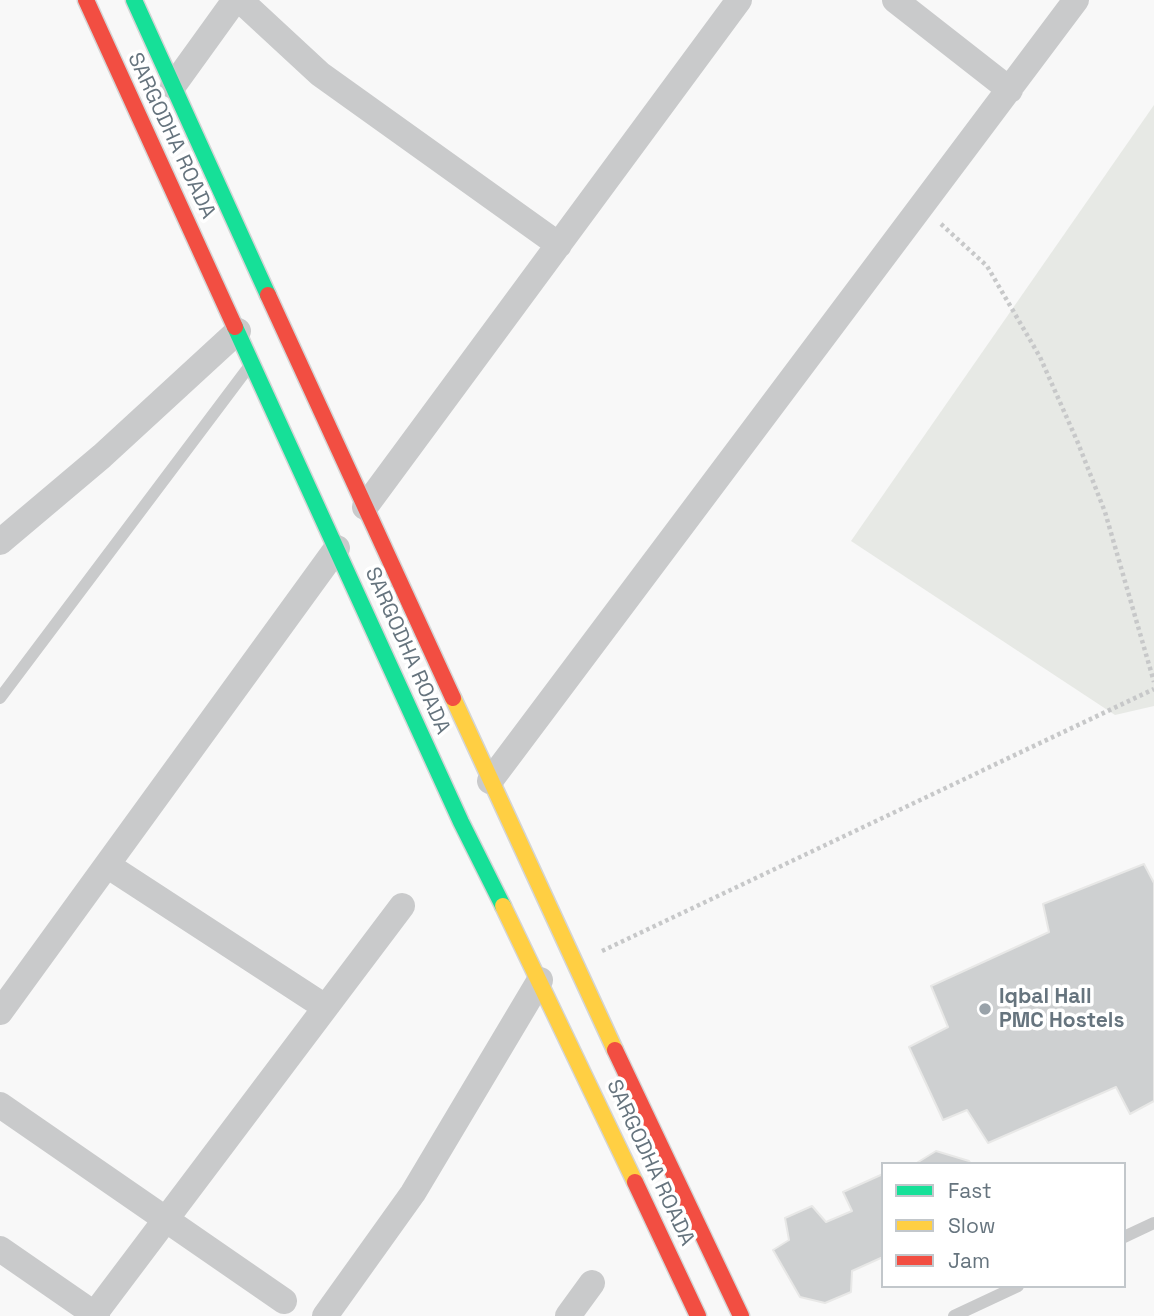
<!DOCTYPE html>
<style>
body{margin:0}
#map{position:relative;width:1154px;height:1316px;overflow:hidden;background:#f8f8f8;font-family:"Space Grotesk",sans-serif}
canvas{display:block}
.legend{position:absolute;left:881px;top:1162px;width:245px;height:126px;box-sizing:border-box;background:#fff;border:2px solid #c2c7cb;margin:0;padding:9px 12px;list-style:none;font-size:21px;color:#66747e}
.legend li{display:flex;align-items:center;gap:14px;height:35px}
.legend b{width:35px;border:2px solid #c2c7cb}
</style>
<div id="map">
<canvas width="1154" height="1316"></canvas>
<ul class="legend">
<li><b style="height:9px;background:#16e098"></b>Fast</li>
<li><b style="height:9px;background:#ffcf43"></b>Slow</li>
<li><b style="height:9px;background:#f24e42"></b>Jam</li>
</ul>
</div>
<script>
const context = document.querySelector('canvas').getContext('2d');
context.lineJoin = 'round';
function fillPath(path, color) { context.fillStyle = color; context.fill(path, 'evenodd'); }
function strokePath(path, color, width, dash) { context.strokeStyle = color; context.lineWidth = width; context.lineCap = dash ? 'butt' : 'round'; context.setLineDash(dash || []); context.stroke(path); }
function write(font, color, halo, rows, align = 'center') {
  context.font = font + ' "Space Grotesk",sans-serif'; context.lineWidth = 7; context.setLineDash([]); context.textBaseline = 'middle'; context.strokeStyle = halo; context.fillStyle = color; for (const [text, x, y, turn = 0] of rows) {
    context.save(); context.translate(x, y); context.rotate((+turn || 0) * Math.PI / 180); context.textAlign = isNaN(turn) ? turn : align; if (halo) context.strokeText(text, 0, 0); context.fillText(text, 0, 0); context.restore();
  }
}
fillPath(new Path2D(`
 M1154 105V706L1115 715 851 541Z`), '#e7e9e5');
const building = new Path2D(`
 M1144 864 1154 883V1101L1130 1114 1116 1087 988 1143 967 1110 943 1120 909 1047 948 1027 931 986 1049 932 1043 904Z
 M936 1151 969 1161 971 1164H915Z
 M883 1174V1257L852 1271 851 1292 825 1303 800 1297 773 1250 789 1240 785 1218 812 1206 826 1222 852 1211 843 1192Z`);
fillPath(building, '#ced0d1');
strokePath(building, '#e8e8e7', 2);
const fast = new Path2D(`
 M134 0 268 295
 M235 327 461 822 503 906`);
const slow = new Path2D(`
 M453 698 615 1050
 M503 906 635 1182`);
const jam = new Path2D(`
 M86 0 235 327
 M268 295 453 698
 M615 1050 741 1316
 M635 1182 698 1316`);
strokePath(fast, '#d4d5d5', 19);
strokePath(slow, '#d4d5d5', 19);
strokePath(jam, '#d4d5d5', 19);
strokePath(new Path2D(`
 M941 224 987 266 1040 357 1078 443 1105 512 1154 682
 M602 951 1154 689`), '#c7c8c9', 4.5, [3.5, 3.5]);
strokePath(new Path2D(`
 M0 698 248 368
 M1124 1237 1154 1223
 M954 1316 1018 1286`), '#c9cacb', 12);
strokePath(new Path2D(`
 M240 0 320 74 559 245
 M895 0 1010 90
 M173 86 235 0
 M365 507 739 0
 M0 542 102 456 238 331
 M490 781 1076 0
 M107 865 325 1007
 M0 1012 337 548
 M0 1105 284 1301
 M0 1249 97 1316
 M93 1316 402 906
 M325 1316 413 1193 540 980
 M568 1316 592 1283`), '#c9cacb', 26);
strokePath(fast, '#16e098', 16);
strokePath(slow, '#ffcf43', 16);
strokePath(jam, '#f24e42', 16);
for (const [x, y, r, color] of [
 [985,1009,7,"#99a2a9"]
]) { const dot = new Path2D(); dot.arc(x, y, r, 0, 2 * Math.PI); context.fillStyle = color; context.fill(dot); strokePath(dot, '#fff', 2.5); }
write('21px', '#66747e', '#fff', [
 ["SARGODHA ROADA",171,136,65],
 ["SARGODHA ROADA",407,651,66],
 ["SARGODHA ROADA",650,1163,65]
]);
write('bold 21px', '#66747e', '#fff', [
 ["Iqbal Hall",999,997],
 ["PMC Hostels",999,1021]
], 'left');
</script>
